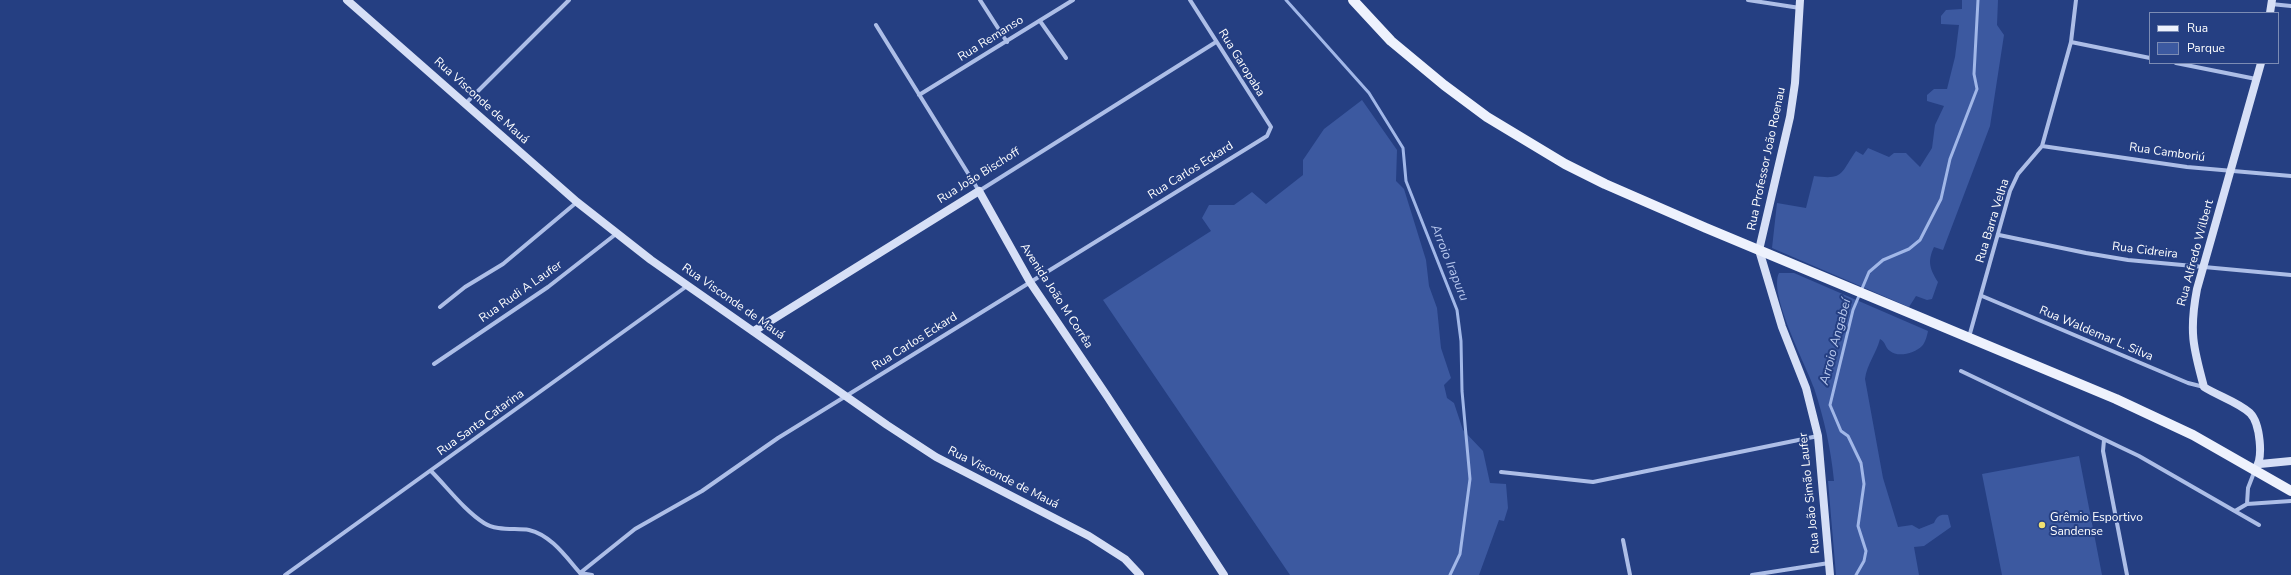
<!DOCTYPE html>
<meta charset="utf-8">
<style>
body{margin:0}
#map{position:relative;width:2291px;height:575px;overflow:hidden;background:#253f82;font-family:"Nunito Sans",sans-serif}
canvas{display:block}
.legend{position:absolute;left:2149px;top:12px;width:130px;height:52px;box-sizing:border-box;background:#253f82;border:1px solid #7c8cb4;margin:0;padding:5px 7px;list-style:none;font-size:12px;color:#fff}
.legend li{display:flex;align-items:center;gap:8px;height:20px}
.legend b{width:20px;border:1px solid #7c8cb4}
</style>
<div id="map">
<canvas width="2291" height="575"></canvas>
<ul class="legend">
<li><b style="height:5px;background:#eef2fd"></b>Rua</li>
<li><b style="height:11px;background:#3c59a0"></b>Parque</li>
</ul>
</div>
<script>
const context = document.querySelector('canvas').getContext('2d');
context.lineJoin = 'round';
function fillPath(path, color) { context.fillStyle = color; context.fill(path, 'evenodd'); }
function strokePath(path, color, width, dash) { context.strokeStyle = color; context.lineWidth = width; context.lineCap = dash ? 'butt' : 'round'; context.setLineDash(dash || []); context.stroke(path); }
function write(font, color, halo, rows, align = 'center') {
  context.font = font + ' "Nunito Sans",sans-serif'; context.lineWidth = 4; context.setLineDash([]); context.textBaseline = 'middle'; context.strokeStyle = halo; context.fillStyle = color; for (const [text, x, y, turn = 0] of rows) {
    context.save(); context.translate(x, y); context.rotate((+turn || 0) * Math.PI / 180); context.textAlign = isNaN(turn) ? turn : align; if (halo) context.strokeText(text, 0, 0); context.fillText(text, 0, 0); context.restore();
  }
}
fillPath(new Path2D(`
 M1962 0H1998L1997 25 2004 35 1990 126 1943 250 1934 247C1927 262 1930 269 1938 282L1932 299 1927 300 1916 296 1909 307 1772 248 1777 203 1806 208 1814 176C1844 180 1840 174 1856 151L1863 155 1868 148 1889 157 1894 153H1906L1920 167 1932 148 1935 125 1944 106 1927 101V95L1934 89H1947L1955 57 1959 25 1941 24V16L1946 10 1962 9Z
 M1362 100 1397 150 1396 181 1404 189 1426 260 1429 286 1437 308 1441 348 1451 378 1444 385 1447 398 1454 403 1463 430 1483 451 1490 483 1506 484 1508 508 1504 521 1499 520 1479 575H1290L1103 300 1211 231 1202 218 1209 205H1234L1252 192 1266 204 1303 175V160L1324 129Z
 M1779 273H1794L1928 331C1927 336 1925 343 1922 346 1915 353 1898 358 1890 351 1885 348 1886 342 1880 339 1876 354 1867 364 1865 379L1883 478 1898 527 1912 525 1919 529 1934 523C1937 516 1940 514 1948 515L1951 527 1924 546 1914 547 1919 575H1836L1828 481H1834C1831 449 1824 418 1814 388 1806 365 1768 294 1779 273Z
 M2079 456 2102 575H2002L1982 474Z`), '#3c59a0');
strokePath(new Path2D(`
 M1286 0 1369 93 1403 148 1406 181 1457 310 1461 341 1462 391 1470 479 1460 554 1450 575
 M1856 575 1864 561 1866 551 1858 526 1864 484 1861 463 1848 436 1841 431 1830 405 1853 310 1869 272 1883 260 1909 249 1920 240 1941 199 1950 159 1977 89 1974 74 1978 0`), '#a1b7e8', 3);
strokePath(new Path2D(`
 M980 0 1007 42
 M1748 0 1800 8
 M2271 4 2291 6
 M1040 21 1066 58
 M876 25 979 191 1216 42
 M2071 42 2150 58
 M2176 63 2256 79
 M919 95 1073 0
 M466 103 569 0
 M2042 146 2187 167 2291 176
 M1999 235 2086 253 2128 260 2291 275
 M1982 296 2188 383 2204 387
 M440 307 465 287 503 264 577 202
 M1969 337 2010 191 2018 174 2042 146 2071 42 2076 0
 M434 364 548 287 616 234
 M1961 371 2139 456 2259 525
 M2104 440 2103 451 2127 575
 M431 471C448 488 464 510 484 523 496 531 515 528 529 530 551 535 566 557 580 573
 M1501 472 1593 482 1818 436
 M2247 504 2248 488 2255 470
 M2235 511 2247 504 2291 501
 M1623 540 1630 575
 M580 573 635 529 702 491 778 438 1267 136 1271 127 1190 0
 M580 573 592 575
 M285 575 687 286
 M1752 575 1829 563`), '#adbee7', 4);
strokePath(new Path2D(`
 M347 0 577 202 651 260 887 425 936 457 1089 536 1125 559 1140 575
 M1800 0 1795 83 1790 117 1759 250 1782 327 1806 388 1818 436 1830 575
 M2270 13 2272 0
 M754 331 979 191 1030 282 1107 396 1224 575
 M2260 464 2291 461
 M2255 469C2264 459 2260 423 2250 413 2238 402 2218 396 2204 387 2193 347 2189 331 2197 289L2261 63`), '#d6dff6', 8);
strokePath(new Path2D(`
 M1353 0 1391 41 1444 85 1487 117 1565 164 1605 184 1706 228 2116 399 2193 435 2291 491`), '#eef2fd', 10);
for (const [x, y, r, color] of [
 [2042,525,4,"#f1e071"]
]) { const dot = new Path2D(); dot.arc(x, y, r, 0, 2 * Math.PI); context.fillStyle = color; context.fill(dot); strokePath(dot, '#253f82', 1.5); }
write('12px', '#fff', '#253f82', [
 ["Rua Remanso",991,39,-32],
 ["Rua Garopaba",1241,63,58],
 ["Rua Visconde de Mauá",481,101,42],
 ["Rua Camboriú",2167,153,8],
 ["Rua Professor João Roenau",1767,159,-78],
 ["Rua Carlos Eckard",1191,171,-32],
 ["Rua João Bischoff",979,176,-32],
 ["Rua Barra Velha",1993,221,-73],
 ["Rua Cidreira",2145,251,7],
 ["Rua Alfredo Wilbert",2196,253,-75],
 ["Rua Rudi A Laufer",521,292,-35],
 ["Avenida João M Corrêa",1056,296,57],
 ["Rua Visconde de Mauá",733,302,35],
 ["Rua Waldemar L. Silva",2096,334,23],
 ["Rua Carlos Eckard",915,342,-32],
 ["Rua Santa Catarina",481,423,-36],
 ["Rua Visconde de Mauá",1003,478,27],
 ["Rua João Simão Laufer",1810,493,-96]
]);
write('12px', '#fff', '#253f82', [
 ["Grêmio Esportivo",2050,518],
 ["Sandense",2050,532]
], 'left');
write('italic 13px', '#b8c8ee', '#253f82', [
 ["Arroio Irapuru",1449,263,68],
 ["Arroio Angabeí",1836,342,-75]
]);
</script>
